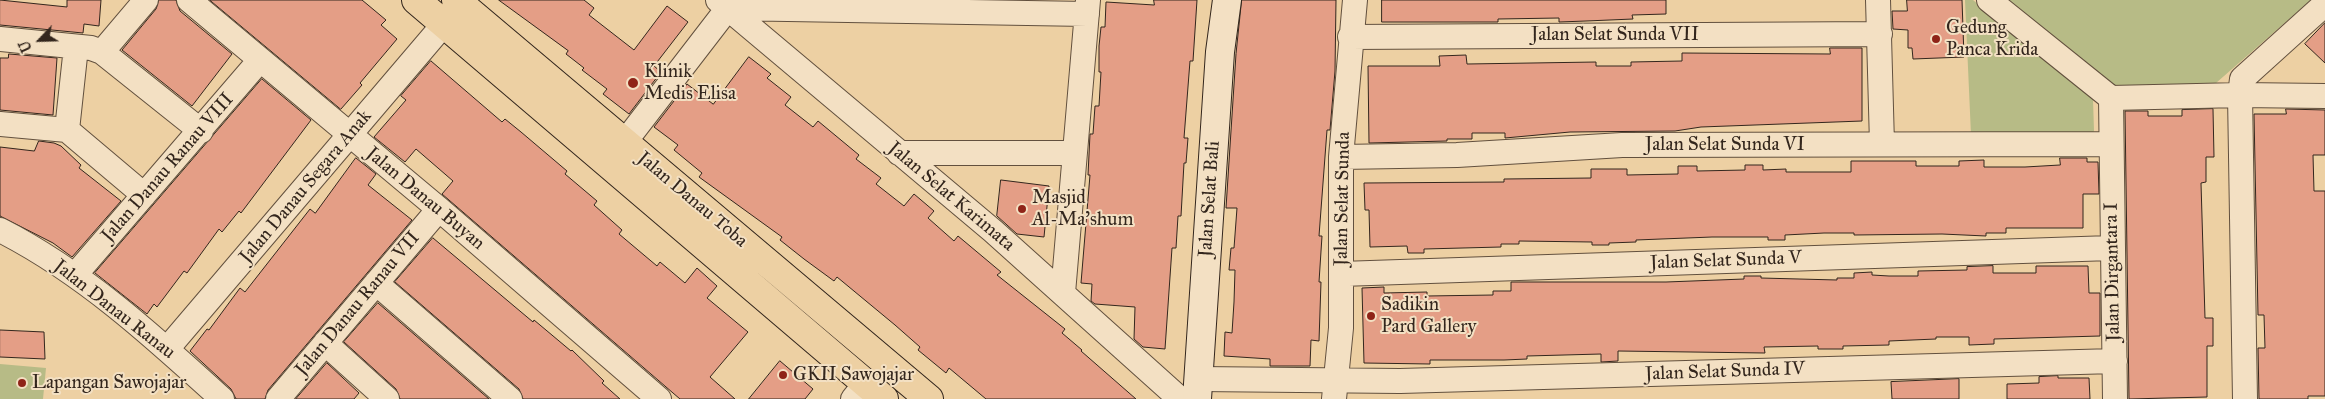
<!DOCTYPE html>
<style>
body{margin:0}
#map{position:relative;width:2325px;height:399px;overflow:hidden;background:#edd0a3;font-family:"IM FELL Great Primer",serif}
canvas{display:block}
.north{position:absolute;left:15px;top:15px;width:50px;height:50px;-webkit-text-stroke:4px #f3e0c3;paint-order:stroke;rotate:246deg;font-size:14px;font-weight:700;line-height:20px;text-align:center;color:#33261d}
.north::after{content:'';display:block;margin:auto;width:18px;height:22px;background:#33261d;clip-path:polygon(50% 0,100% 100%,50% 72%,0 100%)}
</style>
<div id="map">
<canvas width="2325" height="399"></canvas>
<div class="north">U</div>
</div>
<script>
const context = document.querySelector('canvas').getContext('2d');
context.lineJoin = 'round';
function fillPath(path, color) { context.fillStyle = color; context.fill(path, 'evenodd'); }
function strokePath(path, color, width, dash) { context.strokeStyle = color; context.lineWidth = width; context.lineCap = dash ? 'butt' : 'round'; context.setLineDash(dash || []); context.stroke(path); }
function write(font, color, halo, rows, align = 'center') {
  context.font = font + ' "IM FELL Great Primer",serif'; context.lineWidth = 4; context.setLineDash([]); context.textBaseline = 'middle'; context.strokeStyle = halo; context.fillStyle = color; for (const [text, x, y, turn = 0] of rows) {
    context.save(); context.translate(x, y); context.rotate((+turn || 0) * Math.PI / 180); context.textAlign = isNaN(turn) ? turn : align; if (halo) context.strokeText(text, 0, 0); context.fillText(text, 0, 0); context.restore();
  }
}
fillPath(new Path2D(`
 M1965 0H1973L2093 99 2094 131 2092 134 1971 135Z
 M2001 0H2311L2216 83 2205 87 2111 86Z
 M0 364 46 368 43 399H0Z`), '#b7bb86');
const building = new Path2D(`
 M0 0 67 7V0H101L99 26 84 24 83 33 0 25Z
 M159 0H176L180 11 232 54 192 106 122 50 156 9Z
 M210 0H362L386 20 381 25 397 39 360 83 362 85 341 109Z
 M499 0H584L594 8 589 15 634 50 667 6 688 22 654 66 661 72 629 114 603 94 607 89 582 70 584 68 566 54 568 51Z
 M1154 0H1197L1193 61H1190L1184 138H1188L1186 163H1184L1181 216H1178L1176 248H1172L1165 349 1143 347 1134 339 1135 307 1095 304 1091 301 1092 284 1081 283 1090 175H1088L1090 134H1093L1095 106H1099L1101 72H1099V46L1101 27H1105L1106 2 1154 5Z
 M1242 0H1336L1335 71 1330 130H1327L1319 236H1322L1319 282H1321L1319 341 1311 340 1310 366H1270V359L1224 356 1225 332 1232 333 1234 302 1235 270H1229L1231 248H1234L1237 208H1226L1236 54Z
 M1382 0H1666V14L1632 15 1633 19 1586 21 1559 22V18L1498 19V22H1382Z
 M1907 0H1962L1964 57 1913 59 1912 48H1908V30L1893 29 1892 11H1907Z
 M2325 23V63L2305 44Z
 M1830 48H1862V121L1701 127 1675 131 1570 132 1505 138V133H1472V139H1447V141L1369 143 1368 66H1440L1439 56 1466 55 1467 64 1596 62V66H1631V62L1682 61V53L1830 54Z
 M9 54 57 58 53 115 0 110V58H8Z
 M749 57 771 74 767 78 791 97 785 105 813 127 818 121 859 155 856 159 881 178 876 184 904 206 914 194 934 211 928 218 954 241 958 236 1001 272 997 275 1065 329 1062 333 1082 350 1081 351 1136 399H986L949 368 946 373 918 350 920 347 895 325 837 277 834 281 804 259 780 240 782 237 699 177 702 173 674 150 678 145 654 127 687 84 713 104Z
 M431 61 502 122 505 119 521 132 567 171 565 174 597 201 594 205 622 230 619 234 657 266 660 262 685 283 697 268 717 286 707 298 748 332 710 377 735 399H680L442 194 453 181 416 149 405 162 374 137 406 100 401 96Z
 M262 79 311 120 241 213 239 211 222 232 219 229 187 273 184 271 157 307 154 304 147 314 95 273Z
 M2213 109 2214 157H2206V182L2201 183 2205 318H2213V346H2207V397L2129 399 2125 111H2148V116H2182V110Z
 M2286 109 2325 110V155H2313L2314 191H2325V396H2308V399H2259L2258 348H2265L2264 315H2258L2254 114H2286Z
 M39 141 54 143 61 146 81 165 79 168 121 201 72 257 53 243 0 216V147L34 151Z
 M356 158 376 174 368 185 412 220 268 390 265 399H236L231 389 190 351 207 329 209 330 240 288 245 292 310 209 315 213Z
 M2060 158H2087V162H2098L2099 194H2083V228H2006V233H1986V236L1942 234 1854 235V233H1824L1785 235V240H1768V237H1712L1636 240V242L1609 243V245H1592V242L1519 241V244H1501V247L1424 249V253H1408L1407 246 1370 247 1369 210H1365L1364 183 1504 182V179L1591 178V169H1627V175L1678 174V166H1697V171L1745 170V165H1763V170L1786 169V172H1851V161H1916V166H1959V161L1984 160V167H2025L2060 165Z
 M1001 180 1049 186 1044 237 1017 234 997 216Z
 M433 238 533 322 534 320 571 351 572 350 604 381 602 383 620 399H523L519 389 395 282Z
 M1993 266V273H2036V266H2088L2089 293H2100V336L1994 339V344L1969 345V337H1936V339L1889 341V345L1843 346V349H1818V346L1764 347 1765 353 1618 351V361L1601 362V354L1527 356V359L1504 360H1430V364L1364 363 1362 288 1384 287V293L1427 292V296L1493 295V291H1511V282H1666L1744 279V276H1761V278L1837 280V278H1854V273L1872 272V275L1889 276H1918V271L1967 270V267Z
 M378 303 489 399H400L396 389 344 342Z
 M0 330 44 332 45 359 0 357Z
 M780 361 813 389 805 399H749Z
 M327 363 359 393 354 399H296Z
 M2058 376V378H2089L2090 399H2007V384L2039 383V377Z
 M1959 379V399H1892L1891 382Z`);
fillPath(building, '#e49e86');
strokePath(building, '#33261d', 1);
const street = new Path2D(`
 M189 0 439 209 659 399
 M718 0 993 231 1180 399
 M1878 0 1882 144
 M1989 0 2111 98
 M1350 37 1880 34
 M0 39 91 48 102 52 201 131
 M102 52 146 0
 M0 124 67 130 144 195
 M67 130 76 47
 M899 153H1074
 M614 156 728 8 1087 14
 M1341 157 1457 155 1622 145 2110 144
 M0 230C83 272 154 337 222 399
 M1341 274 2111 248
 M75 275 260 60
 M376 283 510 399
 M1063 293 1088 0
 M325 343 387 399
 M167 349 444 24
 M1198 379 1400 381 2115 361
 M278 399 439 209
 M853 399 866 383
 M1334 399 1341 328V157L1355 0
 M2115 399 2111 98 2240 95 2325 96
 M2245 399 2240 95 2242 79 2325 4`);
const secondary = new Path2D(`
 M1197 399 1220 52 1227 0`);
const primary = new Path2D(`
 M416 0 884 399
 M456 0 929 399`);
strokePath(street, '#62503e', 26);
strokePath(secondary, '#33261d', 30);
strokePath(primary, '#33261d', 30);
strokePath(street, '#f3e0c3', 24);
strokePath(secondary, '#f3e0c3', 28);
strokePath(primary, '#edd0a3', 28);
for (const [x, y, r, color] of [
 [1936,39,5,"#8f2418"],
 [633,83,6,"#8f2418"],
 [1022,209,5,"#8f2418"],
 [1371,316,5,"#8f2418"],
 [783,375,5,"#8f2418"],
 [22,383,5,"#8f2418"]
]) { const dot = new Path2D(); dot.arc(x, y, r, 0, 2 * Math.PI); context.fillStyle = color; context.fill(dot); strokePath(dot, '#f3e0c3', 2); }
write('19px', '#33261d', '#f3e0c3', [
 ["Gedung",1946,28],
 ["Panca Krida",1946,50],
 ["Klinik",644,72],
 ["Medis Elisa",644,94],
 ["Masjid",1032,198],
 ["Al-Ma'shum",1032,220],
 ["Sadikin",1381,305],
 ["Pard Gallery",1381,327],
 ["GKII Sawojajar",793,375],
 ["Lapangan Sawojajar",32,383]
], 'left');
write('19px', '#33261d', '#f3e0c3', [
 ["Jalan Selat Sunda VII",1615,35],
 ["Jalan Selat Sunda VI",1725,145],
 ["Jalan Danau Ranau VIII",168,168,-49],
 ["Jalan Danau Segara Anak",306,187,-50],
 ["Jalan Selat Karimata",951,197,40],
 ["Jalan Danau Buyan",425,199,40],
 ["Jalan Selat Bali",1210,199,-86],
 ["Jalan Selat Sunda",1343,199,-89],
 ["Jalan Danau Toba",692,200,40],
 ["Jalan Selat Sunda V",1726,261,-2],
 ["Jalan Dirgantara I",2113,272,-91],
 ["Jalan Danau Ranau VII",358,304,-50],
 ["Jalan Danau Ranau",114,310,38],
 ["Jalan Selat Sunda IV",1725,372,-2]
]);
</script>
